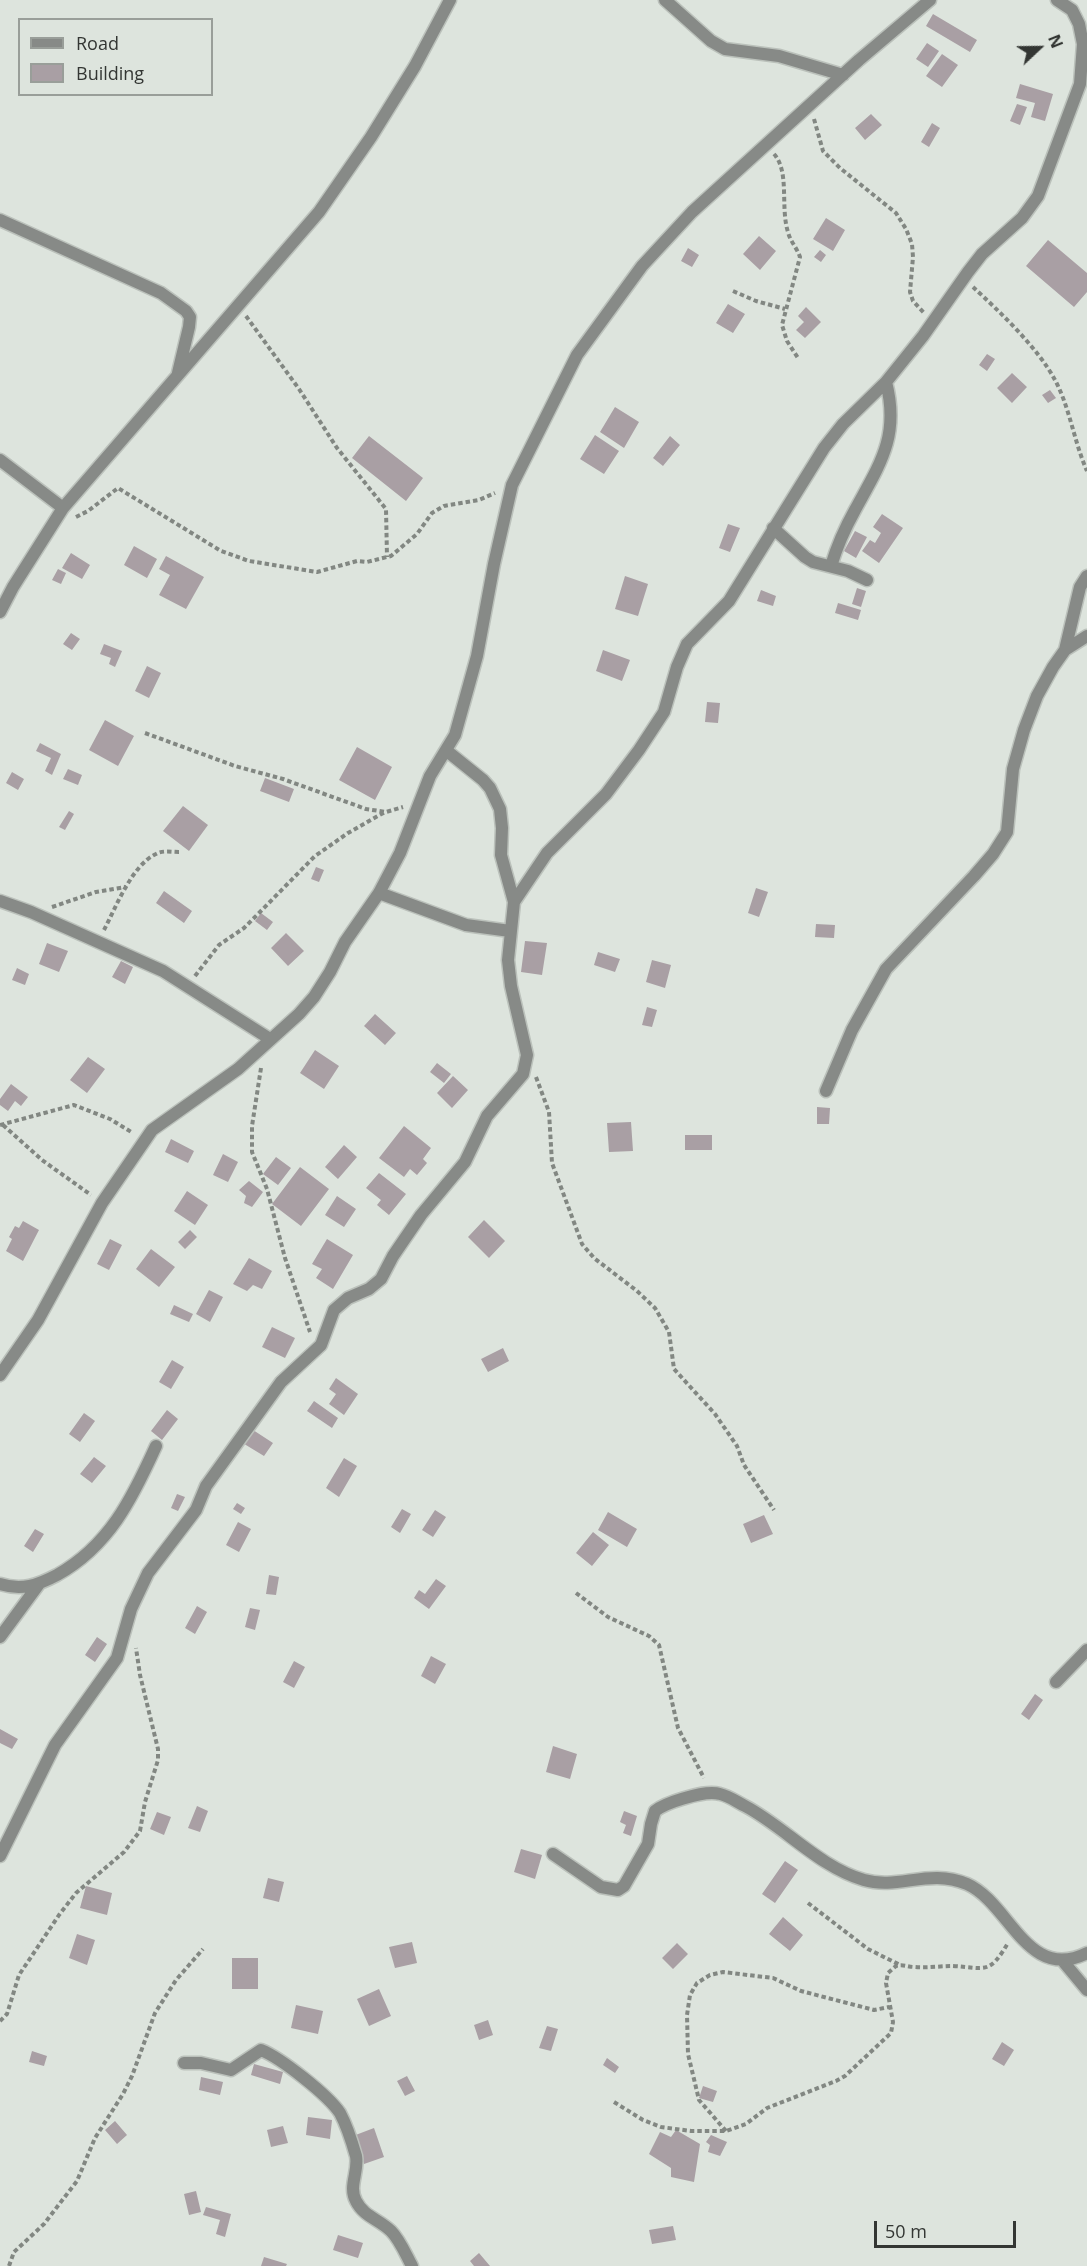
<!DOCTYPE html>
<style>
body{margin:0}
#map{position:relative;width:1087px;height:2266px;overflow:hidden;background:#dde4dd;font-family:"Open Sans",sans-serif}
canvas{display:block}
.legend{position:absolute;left:18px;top:18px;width:195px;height:78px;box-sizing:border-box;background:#dde4dd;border:2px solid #999e99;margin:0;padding:8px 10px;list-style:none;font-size:18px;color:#333633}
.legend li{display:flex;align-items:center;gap:12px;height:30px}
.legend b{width:30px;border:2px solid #999e99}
.north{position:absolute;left:1009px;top:18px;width:60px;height:60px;-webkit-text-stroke:4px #dde4dd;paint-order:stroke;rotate:68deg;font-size:16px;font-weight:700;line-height:24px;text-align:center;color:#333633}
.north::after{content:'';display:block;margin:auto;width:21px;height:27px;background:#333633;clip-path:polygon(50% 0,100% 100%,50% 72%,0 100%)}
.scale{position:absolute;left:874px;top:2221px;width:142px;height:27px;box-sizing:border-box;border:3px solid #333633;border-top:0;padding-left:8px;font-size:18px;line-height:21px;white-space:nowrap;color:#333633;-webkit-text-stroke:4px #dde4dd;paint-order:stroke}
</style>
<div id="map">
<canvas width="1087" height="2266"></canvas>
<ul class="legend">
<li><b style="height:8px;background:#878a87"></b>Road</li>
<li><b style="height:16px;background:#a99fa4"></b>Building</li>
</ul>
<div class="north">N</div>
<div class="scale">50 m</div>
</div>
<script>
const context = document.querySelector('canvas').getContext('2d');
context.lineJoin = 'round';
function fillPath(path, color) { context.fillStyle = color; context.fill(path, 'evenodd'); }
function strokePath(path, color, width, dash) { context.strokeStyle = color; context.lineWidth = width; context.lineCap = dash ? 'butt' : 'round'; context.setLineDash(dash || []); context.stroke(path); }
fillPath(new Path2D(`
 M933 14 977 40 970 52 926 26Z
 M927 43 939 51 928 67 916 59Z
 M942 54 958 65 942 87 926 76Z
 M1020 84 1053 94 1045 121 1031 117 1035 103 1016 98Z
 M1017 104 1027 107 1020 125 1010 121Z
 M871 114 882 125 865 140 855 128Z
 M932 123 940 128 929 147 921 142Z
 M826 218 845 230 833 251 813 239Z
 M759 236 776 251 760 270 743 254Z
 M1048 240 1087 273V292L1074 307 1026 266Z
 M688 248 699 255 692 267 681 261Z
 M820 250 826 255 821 262 814 257Z
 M728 304 745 314 733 333 716 323Z
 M806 307 821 322 805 338 796 330 804 322 798 316Z
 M987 354 995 359 987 371 979 365Z
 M1012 373 1027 387 1012 403 997 388Z
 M1050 390 1056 398 1048 403 1042 395Z
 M615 407 639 422 624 448 600 432Z
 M595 435 619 451 604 474 580 459Z
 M369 436 423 478 406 501 352 458Z
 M670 436 680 445 663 466 653 458Z
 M882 514 903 528 879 563 862 551 870 540 875 543 881 533 873 527Z
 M728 524 740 528 730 552 719 548Z
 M855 531 867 537 856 558 844 551Z
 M134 546 157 559 147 578 124 565Z
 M71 553 90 565 82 579 62 568Z
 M166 556 204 577 186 609 159 595 170 575 159 569Z
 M58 569 66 573 61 584 52 580Z
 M625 576 648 584 638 616 615 609Z
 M857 588 866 591 861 607 852 604Z
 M761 590 776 596 773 606 757 601Z
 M838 603 861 610 858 620 835 613Z
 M71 633 80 639 72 650 63 644Z
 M104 644 122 651 115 667 109 664 111 658 100 654Z
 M603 650 630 660 622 681 596 671Z
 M147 666 161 673 149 698 135 691Z
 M707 702 720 703 718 723 705 722Z
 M105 720 134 736 118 766 89 750Z
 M40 743 61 754 52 775 45 771 51 758 36 751Z
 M357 747 392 767 375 800 339 780Z
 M68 769 82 775 78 785 63 779Z
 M12 772 24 779 18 790 6 783Z
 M265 778 294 789 289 802 260 791Z
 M183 806 208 825 189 851 163 831Z
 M69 811 74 814 65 830 59 827Z
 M316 867 324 870 319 882 311 879Z
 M756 888 768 892 759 917 748 913Z
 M164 891 192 911 184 923 156 903Z
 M261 913 273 922 267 930 255 921Z
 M816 924 835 925 834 938 815 937Z
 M286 933 304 951 288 966 271 948Z
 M525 941 547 943 542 975 521 972Z
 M47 943 68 951 59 972 39 964Z
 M598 952 620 959 615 972 594 965Z
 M652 960 671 965 665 988 646 982Z
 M121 961 133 967 125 984 112 977Z
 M17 968 29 974 25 985 12 980Z
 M647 1007 657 1010 652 1027 642 1025Z
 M375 1014 396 1033 385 1045 364 1026Z
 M315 1050 339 1066 324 1089 300 1073Z
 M88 1057 105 1069 87 1093 70 1080Z
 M437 1063 451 1074 444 1083 430 1072Z
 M453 1076 468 1090 452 1108 437 1093Z
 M11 1084 28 1097 21 1106 15 1101 8 1111 0 1105V1099Z
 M817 1107 830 1108 829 1124H817Z
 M631 1122 633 1151 609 1152 607 1123Z
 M404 1126 431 1148 423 1159 427 1163 417 1175 410 1169 404 1177 379 1158Z
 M685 1135H712V1150H685Z
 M171 1139 194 1151 188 1163 165 1152Z
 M344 1145 357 1157 338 1179 325 1167Z
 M223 1154 238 1162 228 1182 213 1175Z
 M276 1157 291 1168 278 1185 263 1174Z
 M300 1167 329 1189 301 1226 272 1204Z
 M379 1173 406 1194 389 1215 377 1205 381 1200 366 1188Z
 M249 1181 263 1192 252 1207 244 1203 246 1196 239 1190Z
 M187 1191 208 1205 195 1225 174 1211Z
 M337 1196 356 1209 344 1227 325 1215Z
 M484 1220 505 1241 489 1258 468 1237Z
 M23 1221 39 1230 23 1261 6 1251 12 1239 9 1237 15 1226 19 1228Z
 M190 1230 197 1237 185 1249 178 1242Z
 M110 1239 122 1245 109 1270 97 1264Z
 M327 1239 353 1255 333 1289 316 1278 322 1269 312 1264Z
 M151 1249 175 1267 159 1287 136 1269Z
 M249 1258 272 1271 262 1289 253 1285 247 1291 233 1284Z
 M209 1290 223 1297 210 1322 196 1314Z
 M174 1305 193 1314 189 1322 170 1314Z
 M272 1327 295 1338 285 1358 262 1347Z
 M503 1348 509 1361 488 1372 481 1359Z
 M172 1360 184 1367 171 1389 159 1382Z
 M336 1378 358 1394 344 1415 329 1404 336 1394 329 1389Z
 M314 1401 338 1418 332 1428 307 1411Z
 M167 1410 178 1419 162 1440 151 1431Z
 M84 1413 95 1421 80 1442 69 1434Z
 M250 1428 273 1443 264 1456 241 1442Z
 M94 1457 106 1466 92 1483 80 1474Z
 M344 1458 357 1466 339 1497 326 1488Z
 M177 1494 185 1497 178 1511 171 1508Z
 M237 1503 245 1508 241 1514 233 1509Z
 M402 1509 411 1514 400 1533 391 1527Z
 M435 1510 446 1517 433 1537 422 1530Z
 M608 1512 637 1529 627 1547 598 1530Z
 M764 1515 773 1534 751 1543 743 1524Z
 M238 1522 251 1529 239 1552 226 1545Z
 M35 1529 44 1534 33 1552 24 1546Z
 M593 1532 609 1545 592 1566 576 1553Z
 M269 1575 279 1577 276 1595 266 1594Z
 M436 1579 446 1586 429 1609 414 1598 419 1590 425 1594Z
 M197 1606 207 1612 195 1634 185 1628Z
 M250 1608 260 1610 255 1630 245 1627Z
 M97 1637 107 1644 95 1662 85 1655Z
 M431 1656 446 1664 435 1684 421 1676Z
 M294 1661 305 1667 294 1688 283 1682Z
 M1035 1694 1043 1700 1029 1720 1021 1714Z
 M0 1729 18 1739 12 1749 0 1743Z
 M553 1746 577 1754 570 1779 546 1772Z
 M197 1806 208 1811 200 1832 188 1828Z
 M624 1811 637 1816 631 1836 623 1833 626 1825 620 1822Z
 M157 1812 171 1817 164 1835 150 1829Z
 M521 1849 542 1855 535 1879 514 1872Z
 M785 1861 798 1870 775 1903 762 1894Z
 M268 1878 284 1882 279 1902 263 1898Z
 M86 1886 112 1893 107 1915 80 1908Z
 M783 1917 803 1935 790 1951 769 1934Z
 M77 1934 95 1940 87 1965 69 1958Z
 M412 1942 417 1963 395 1968 389 1947Z
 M677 1943 688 1954 673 1969 662 1958Z
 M232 1958H258V1989H232Z
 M379 1989 391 2016 369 2026 357 1999Z
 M296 2005 323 2011 318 2034 291 2028Z
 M488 2020 493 2035 479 2040 474 2025Z
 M547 2026 558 2029 551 2051 539 2048Z
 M1002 2042 1014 2050 1004 2066 992 2059Z
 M32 2051 47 2056 44 2066 29 2062Z
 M607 2058 619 2067 615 2073 603 2065Z
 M254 2064 283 2072 280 2084 251 2075Z
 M407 2076 415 2091 405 2096 397 2081Z
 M201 2077 223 2082 220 2095 199 2090Z
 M703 2086 717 2091 713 2102 699 2098Z
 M308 2117 332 2120 330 2139 306 2135Z
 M115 2121 127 2135 117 2144 105 2130Z
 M283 2126 288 2143 271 2147 267 2130Z
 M374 2128 384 2157 364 2164 353 2136Z
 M676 2130 700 2144 694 2182 671 2177V2168L649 2154 660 2132 671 2137Z
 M711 2135 727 2142 720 2156 708 2152 710 2145 706 2142Z
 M196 2191 201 2212 189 2215 184 2194Z
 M206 2207 231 2214 225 2237 216 2234 220 2220 203 2215Z
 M673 2226 676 2240 652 2244 649 2230Z
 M338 2235 363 2243 358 2258 333 2250Z
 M479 2253 490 2266H474L470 2261Z
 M264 2257 287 2264 286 2266H261Z`), '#a99fa4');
const minor = new Path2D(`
 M665 0 711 41 725 49 779 56 843 75
 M0 220 161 293 186 311 190 317 189 327 178 373
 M0 460 63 508
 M773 528 805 557 813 562 848 571 867 580
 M831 566C837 546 845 528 855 510 880 464 900 436 886 382
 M0 612 13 587 63 508 319 212 371 137 415 66 450 0
 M1065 650 1080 587 1087 576
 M379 893 466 925 510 931
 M0 901 31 912 163 971 270 1039
 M514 902 547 853 606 794 639 750 664 712 677 667 687 644 729 601 824 448 843 424 886 382 923 336 968 272 982 254 1022 218 1038 196 1080 84 1083 44 1079 24 1072 10 1057 0
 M826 1091 852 1030 886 969 974 876 993 854 1007 832 1013 769 1024 730 1037 696 1053 667 1065 650 1087 636
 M0 1375 38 1320 102 1203 152 1130 238 1069 299 1014 314 997 330 972 345 942 379 893 400 853 430 776 455 735 477 656 494 564 512 485 577 355 642 266 692 212 859 60 930 0
 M0 1584C22 1591 38 1585 57 1575 109 1546 132 1499 156 1446
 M0 1637 39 1584
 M1056 1682 1087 1650
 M553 1854 601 1887 618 1890 624 1886 648 1844 651 1824 655 1811C664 1804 675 1801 685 1798 695 1795 709 1791 720 1794 729 1796 737 1802 745 1806 785 1827 819 1867 864 1880 899 1890 929 1868 967 1884 1010 1903 1027 1983 1087 1953
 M0 1856 55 1745 117 1658 131 1609 148 1573 196 1510 206 1486 281 1382 321 1345 334 1310 348 1298 369 1289 381 1279 393 1256 421 1215 465 1162 487 1116 523 1074 527 1055 511 986 508 960 514 902 501 855 502 828 500 809 490 788 483 780 447 751
 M1062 1960 1087 1990
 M184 2063H201L231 2070 261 2050C281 2058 328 2095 340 2113 347 2126 352 2142 356 2156 359 2172 348 2186 356 2201 364 2217 379 2219 391 2231 400 2240 406 2255 412 2266`);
strokePath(minor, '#bbc1bb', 15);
strokePath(new Path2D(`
 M814 119 823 151 840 168 896 213 906 229 912 244 913 257 910 292 913 301 924 313
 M774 154C790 172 780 207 788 232 790 241 797 248 800 257L782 325 787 341 798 358
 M973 287C999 311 1038 348 1055 380 1070 408 1074 442 1087 471
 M733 291 756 301 785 309
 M246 316 299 389 337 448 386 509 387 557
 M76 517 88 511 118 488 221 551 249 561 317 572 357 561 367 562 391 556 417 534 432 513 444 506 479 500 495 493
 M145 733 235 766 283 779 366 809 386 812 403 807
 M52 907 96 892 126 887
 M104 930C116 907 132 865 156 854 163 850 171 852 179 852
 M195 976 219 945 244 928 257 915 315 856 348 833 385 812
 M261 1068 252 1126V1152L267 1189 285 1258 310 1332
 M536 1077 549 1112 552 1163 582 1244 594 1258 637 1291 655 1308 669 1332 674 1369 715 1414 737 1446 744 1465 774 1510
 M0 1125 74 1105 110 1119 133 1133
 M3 1125 42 1160 91 1195
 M576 1593 608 1617 649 1636 659 1645 678 1728 704 1778
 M808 1903 868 1949 900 1965
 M0 2021 7 2014 19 1975 59 1915 76 1893 124 1852 140 1831 145 1802 158 1760V1749L140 1675 136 1648
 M614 2102 643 2120 661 2127 691 2131H726L746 2124 767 2108 836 2081 845 2076 891 2033 893 2022 886 1983 888 1973 896 1966C903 1964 908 1967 915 1967 928 1968 941 1966 953 1966 986 1968 989 1975 1008 1943
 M726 2131 699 2100 688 2054 687 2015 690 1995 697 1983 710 1975 723 1972 773 1978 801 1991 874 2010 889 2007
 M9 2266 14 2252 44 2224 77 2181 95 2138 123 2094 132 2076 155 2013 176 1980 203 1949`), '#828782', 4, [4.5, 3]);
strokePath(minor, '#878a87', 12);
</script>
